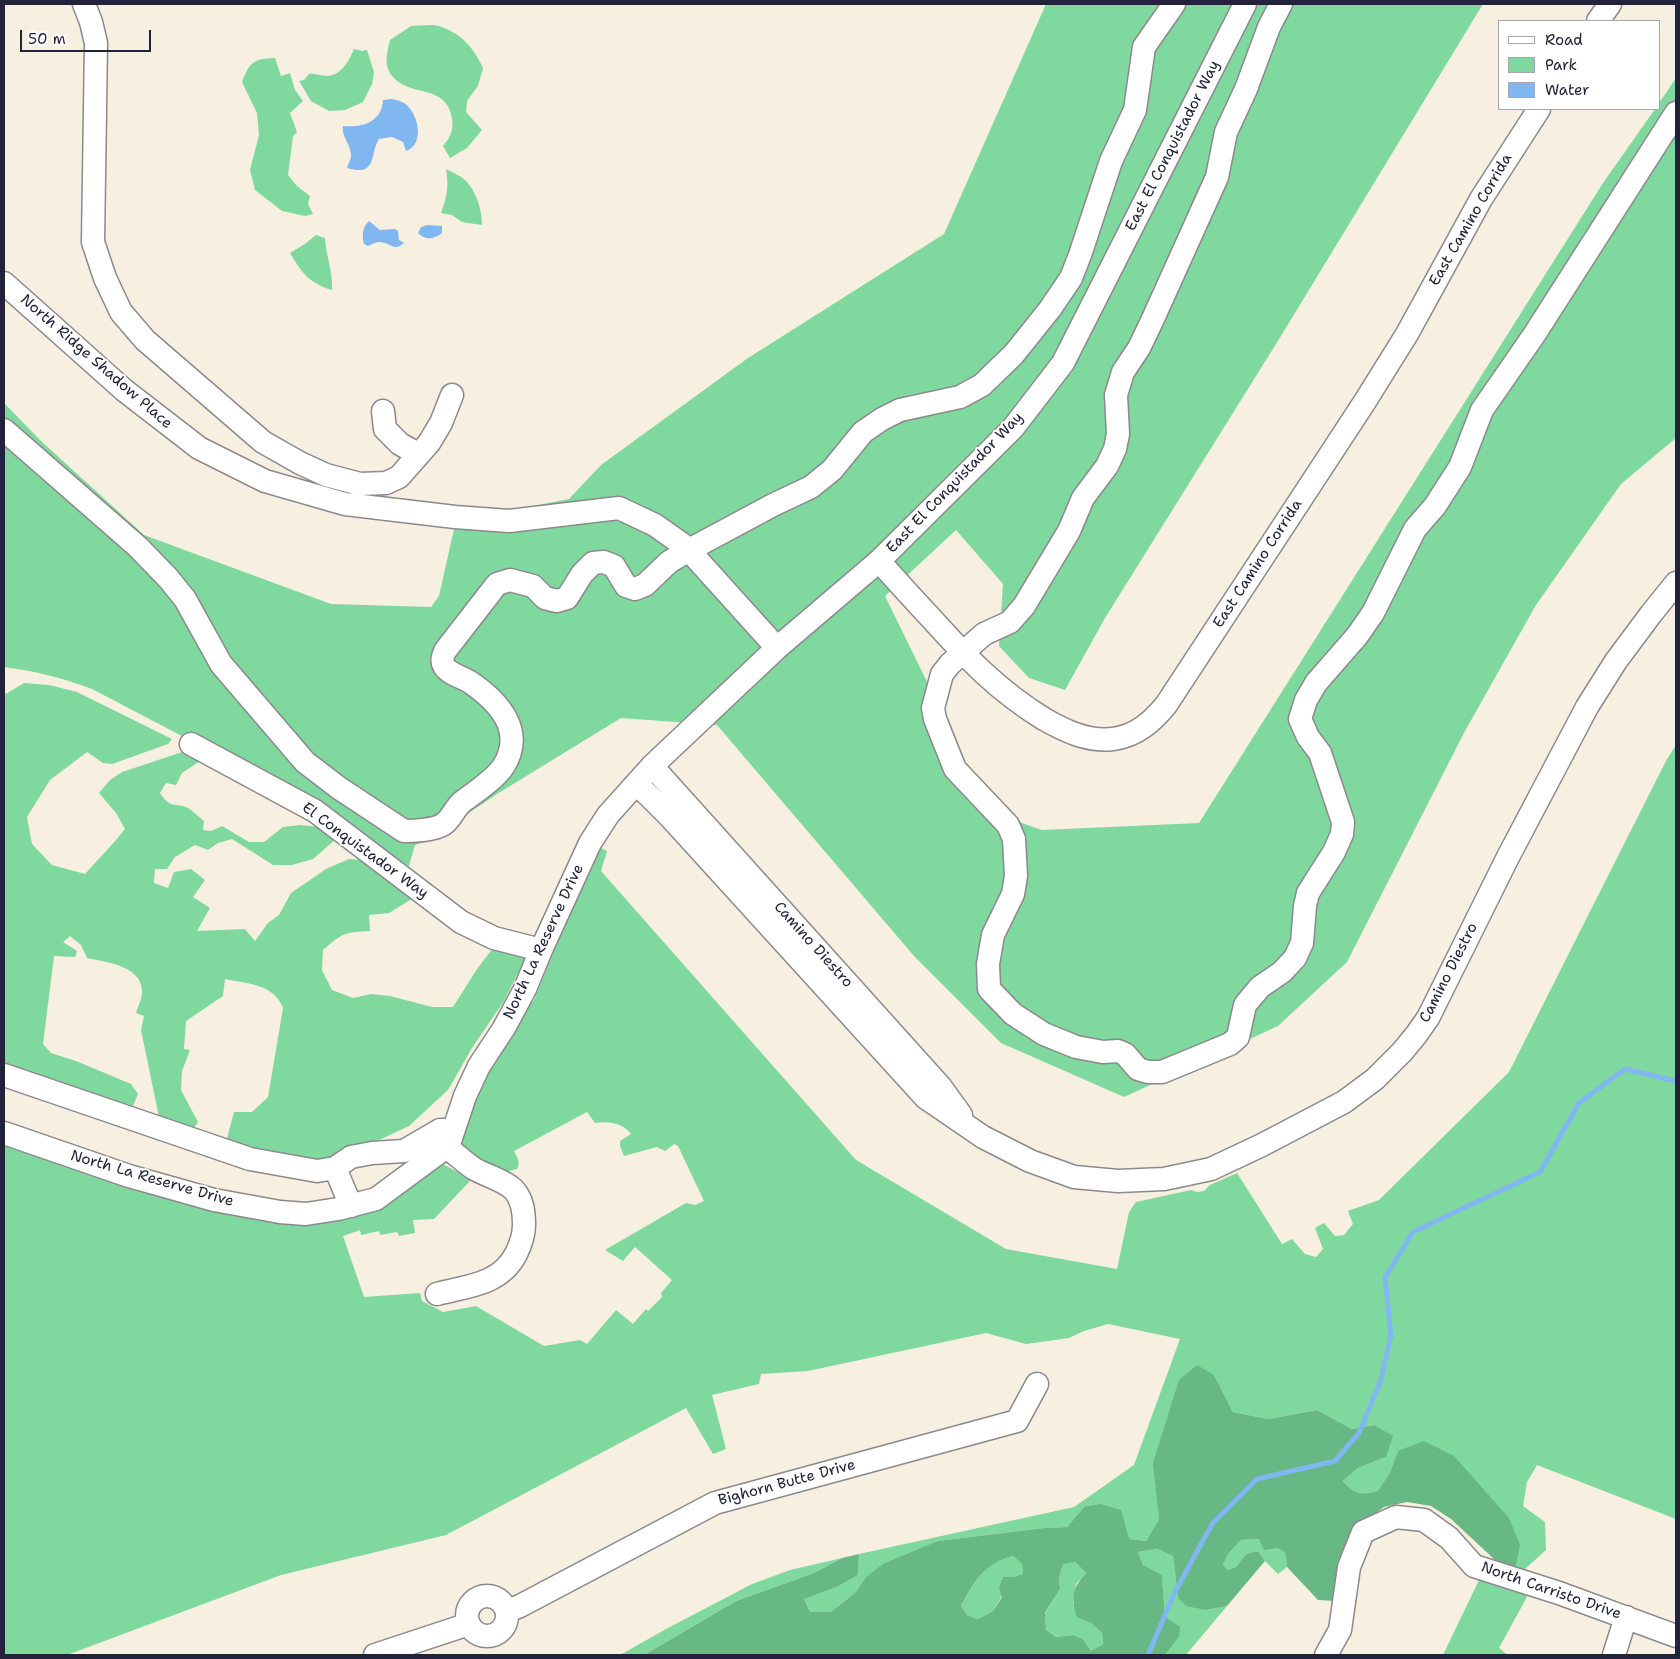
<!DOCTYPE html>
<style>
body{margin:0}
#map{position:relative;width:1680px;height:1659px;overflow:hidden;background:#f7f0e0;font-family:"Shantell Sans",sans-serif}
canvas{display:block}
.frame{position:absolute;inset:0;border:5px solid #22223b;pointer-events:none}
.legend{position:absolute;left:1498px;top:20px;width:162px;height:90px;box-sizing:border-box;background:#fff;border:1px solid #a7a7b1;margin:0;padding:6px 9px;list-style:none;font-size:15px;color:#22223b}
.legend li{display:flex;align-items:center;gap:10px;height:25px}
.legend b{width:25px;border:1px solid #a7a7b1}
.scale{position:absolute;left:20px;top:30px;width:131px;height:22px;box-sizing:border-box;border:2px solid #22223b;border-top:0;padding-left:6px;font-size:15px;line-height:18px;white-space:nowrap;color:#22223b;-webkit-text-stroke:4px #fff;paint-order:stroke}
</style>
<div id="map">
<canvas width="1680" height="1659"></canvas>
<div class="frame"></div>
<ul class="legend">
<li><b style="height:6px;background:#fff"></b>Road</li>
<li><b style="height:14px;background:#7fd89d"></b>Park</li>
<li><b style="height:14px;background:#81b7f0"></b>Water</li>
</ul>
<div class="scale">50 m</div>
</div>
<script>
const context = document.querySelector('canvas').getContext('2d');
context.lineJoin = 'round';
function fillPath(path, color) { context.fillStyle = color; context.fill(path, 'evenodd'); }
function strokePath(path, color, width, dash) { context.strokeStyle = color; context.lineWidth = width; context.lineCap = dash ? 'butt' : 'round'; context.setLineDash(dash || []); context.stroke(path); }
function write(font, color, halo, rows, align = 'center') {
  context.font = font + ' "Shantell Sans",sans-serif'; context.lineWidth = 4; context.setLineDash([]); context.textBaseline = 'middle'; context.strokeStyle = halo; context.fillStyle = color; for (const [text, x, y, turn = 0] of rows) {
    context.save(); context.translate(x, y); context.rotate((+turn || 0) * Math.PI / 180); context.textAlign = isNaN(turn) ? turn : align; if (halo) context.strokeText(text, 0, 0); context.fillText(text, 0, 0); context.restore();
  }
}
fillPath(new Path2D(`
 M1046 4H1483L1281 336 1105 618 1065 690 1029 678 999 646 1003 584 956 530 885 596 933 694 950 772 1002 816 1042 830 1199 823 1603 183 1655 109H1659V103L1676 78V438L1621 484 1536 605 1465 731 1347 962 1278 1026 1124 1097 1001 1043 914 956 717 725 621 718 497 794 427 841 415 845 409 866 390 856 337 817 92 689C63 678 35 671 4 667V403L41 441 144 535 331 604 431 607 439 596 459 507 518 509 569 499 601 465 748 358 944 234Z
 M411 26C419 26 431 24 439 26 461 33 474 48 483 68L478 86 467 101 466 112 482 130 467 148 450 158 443 146C450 138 454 130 452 118 446 83 411 98 393 77 383 66 387 53 390 40Z
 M354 49 362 51 367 50 374 72 372 84 363 102 345 110 329 111 311 101 299 81 304 80 309 74C315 73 320 76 326 76 341 76 349 61 354 49Z
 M275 58 281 76 290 73 295 90 303 101 290 113 297 132 293 136 288 175 297 186 310 196 308 204 313 214 305 216 282 211 255 190 250 170 259 135 257 113 242 82C250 61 254 59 275 58Z
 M446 169C452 172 459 175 464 179 476 190 482 209 482 225L462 222 452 215 441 213C447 197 449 186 446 169Z
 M316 235 325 238C326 256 333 272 332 290 309 283 302 273 290 253L305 244Z
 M24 683 49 685 77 692 172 739 168 744 112 764 103 763 87 752 50 780 27 817 32 844 52 865 85 874 116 840 125 829 116 813 99 793 110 780 122 772 182 752 200 761 182 773 176 785 166 783 160 793C171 810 176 802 188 808 193 811 199 817 204 821L203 830 211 831 222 826 249 842H264L283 827 300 825 321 827 336 839 313 859 292 865H273L232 839 218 843 208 850 195 845 175 857 167 869H155L154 883 168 888 174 872 191 869 205 880 193 897 210 908 197 931 245 929 255 941 268 923 279 915 291 893 326 869 349 859 367 860 415 897 389 913 369 915 370 931C344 932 343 933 323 950L322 970 332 990 353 998 371 994 390 996 432 1007H453L477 969 493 948 518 953 525 959 504 1001 472 1048 448 1090 409 1126 379 1140 349 1146 334 1156 318 1162 225 1146 234 1112H252L268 1097 283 1008C274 984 248 984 225 979L223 996 186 1021 184 1049 190 1050 182 1071 181 1090 198 1122 193 1130 160 1122 141 1030 144 1016 136 1013C138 1006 143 997 142 990 140 965 105 962 87 958L81 945 70 936 63 942 77 951 75 957 54 956 43 1044 51 1053 76 1061 131 1084 138 1094 131 1111 4 1070V695Z
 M1676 745V1519L1537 1465 1527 1482 1523 1506 1545 1522 1546 1550 1524 1570 1515 1569 1398 1451 1390 1472 1378 1491C1361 1495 1356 1495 1343 1481L1358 1468 1386 1457 1374 1425 1352 1429 1317 1410 1268 1419 1233 1412 1214 1375 1158 1496 1159 1519 1146 1541 1129 1539 1084 1507 1067 1527 1044 1528 938 1541 865 1578 856 1592 831 1612H810L804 1599 837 1587 858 1575 859 1554 1074 1507 1134 1465 1180 1339 1108 1324 1084 1331 1069 1338 1026 1344 986 1333 808 1371 761 1374 759 1384 712 1395 726 1449 713 1454 686 1408 446 1535 281 1575 67 1655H4V1139L313 1219 441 1163 467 1177 470 1181 434 1219 413 1220 415 1233 399 1236 397 1232 380 1235 379 1231 361 1235 360 1230 343 1236 364 1297 420 1293 422 1301 443 1312 476 1306 544 1346 580 1340 587 1344 616 1310 633 1324 646 1309 648 1311 662 1297 661 1293 672 1280 635 1247 623 1261 605 1250 686 1203 695 1205 704 1201 678 1146 674 1144 665 1151 657 1147 624 1156 620 1146V1141L631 1134C623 1123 608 1121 595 1123L587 1112 514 1151C517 1158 521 1162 517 1169L506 1172 499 1169 462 1150 461 1138 483 1077 535 998 566 921 601 848 607 851 601 871 856 1160 1006 1249 1117 1269 1129 1212 1136 1202 1191 1190 1197 1192 1204 1191 1210 1185 1237 1173 1282 1244 1292 1239 1305 1254 1316 1257 1323 1249 1315 1228 1324 1223 1335 1236 1344 1235 1353 1224 1348 1211 1379 1200 1509 1072 1667 759Z
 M1259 1539 1285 1552 1287 1567 1278 1574 1265 1561 1258 1551 1246 1554 1236 1567 1227 1570 1223 1564 1229 1553 1241 1540Z
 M1157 1549 1173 1556 1178 1598 1206 1610 1227 1606 1186 1655H1165L1179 1637 1165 1617 1162 1576 1143 1565 1138 1552Z
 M1013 1556 1022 1564 1023 1574 1013 1577 993 1611 978 1619 967 1615 961 1606C976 1581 983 1563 1013 1556Z
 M842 1558 814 1573 736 1601 644 1655H620L666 1629 752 1584 790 1570Z
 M1075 1562 1086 1573 1076 1584 1073 1603 1091 1623 1102 1633 1103 1644 1091 1651 1083 1639 1073 1635 1058 1637 1046 1630 1045 1614 1060 1589 1059 1577 1063 1563Z
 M1480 1578 1498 1586 1528 1595 1499 1648 1508 1655H1443Z`), '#7fd89d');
fillPath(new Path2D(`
 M1197 1365 1214 1375 1233 1412 1268 1419 1317 1410 1352 1429 1374 1425 1393 1436 1386 1457 1358 1468 1343 1481C1356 1495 1361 1495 1378 1491L1390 1472 1398 1451 1424 1441 1454 1456 1509 1518 1520 1545 1515 1569 1495 1560 1451 1519 1431 1506 1407 1502 1384 1507 1358 1526 1336 1601 1318 1600 1287 1567 1285 1552 1277 1548 1264 1550 1259 1539 1241 1540 1229 1553 1223 1564 1227 1570 1236 1567 1246 1554 1258 1551 1265 1561 1227 1606 1206 1610 1186 1606 1178 1598 1173 1556 1157 1549 1138 1552 1143 1565 1162 1575 1165 1617 1180 1627 1179 1637 1165 1655H644L736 1601 814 1573 842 1558 859 1554 858 1575 837 1587 804 1599 810 1612H831L856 1592 865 1578 883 1564 938 1541 1044 1528 1067 1527 1084 1507 1100 1504 1121 1510 1129 1539 1146 1541 1159 1519 1153 1463 1179 1380ZM1013 1556 1022 1564 1023 1574 1013 1577H1003L999 1588 1002 1597 993 1611 978 1619 967 1615 961 1606C975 1581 984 1563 1013 1556ZM1075 1562 1086 1573C1072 1588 1071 1597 1077 1617L1091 1623 1102 1633 1103 1644 1091 1651 1083 1639 1073 1635 1057 1637 1046 1630 1045 1613 1060 1589 1059 1577 1063 1564Z`), '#67b884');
fillPath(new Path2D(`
 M392 99C396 100 401 101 404 103 418 112 426 144 406 151L403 142 392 137 379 139C369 155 378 177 347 168 348 165 350 160 351 157 352 145 341 137 343 126 362 128 382 122 383 100Z
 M369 221 380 230 395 229 398 231 399 240 404 243C394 252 391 243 380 242 376 242 372 244 368 246L364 244C362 236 362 227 369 221Z
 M427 225 442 226V233C434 239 426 241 418 233L421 227Z`), '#81b7f0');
strokePath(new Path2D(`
 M1148 1655 1175 1592 1212 1524 1257 1479 1335 1461 1359 1433 1381 1380 1391 1335 1385 1277 1413 1232 1540 1172 1579 1103 1625 1069 1676 1081`), '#81b7f0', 5);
const minor = new Path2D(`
 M84 4 91 22 96 43 93 242 105 278 121 312 145 340 263 442 300 463 326 475 360 484 386 483 399 477 429 443 441 423 452 395
 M1281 4 1269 27 1246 89 1226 132 1217 177 1152 321 1139 348 1123 372 1116 395 1118 434 1115 449 1107 466 1083 498 1069 531 1024 606 1010 622 984 634 950 664 942 674 933 708 935 719 955 769 1008 825 1014 839 1016 876 1013 894 993 935 988 964 989 989 1013 1014 1044 1034 1076 1047 1103 1052 1118 1051 1125 1054 1138 1069 1148 1072H1162L1230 1044 1238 1037 1245 1005 1260 987 1282 972 1295 958 1302 943 1305 906 1308 893 1334 852 1342 834 1343 822 1320 753 1308 737 1300 719 1306 700 1316 683 1357 636 1373 613 1415 529 1435 506 1460 467 1482 410 1534 335 1676 113
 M1598 21 1610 4
 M4 283 124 390 199 448 265 481 345 504 455 517 509 521 619 508 655 525 686 547 777 648
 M383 411 385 429 400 444 418 454
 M4 430 138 547 168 578 185 599 221 664 305 762 339 788 404 831C414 831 437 830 445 823 452 817 455 808 462 802 474 793 494 780 503 767 526 731 499 702 470 682 462 677 449 674 444 666 441 661 443 656 445 651L497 584 510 580 533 586 545 598 557 601 567 598 582 574 593 563 604 562 614 566 626 586 635 589 645 585 669 562 689 550 773 505 811 487 832 470 863 432 882 419 900 410 960 397 982 385 1014 354 1050 309 1071 278 1080 255 1111 161 1135 110 1144 47 1174 4
 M879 561C896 580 913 599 931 618 967 658 997 690 1044 719 1065 731 1088 742 1113 739 1136 736 1152 722 1166 705L1364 403 1407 334 1481 199 1539 109
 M191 744 315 811 461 922 494 938 541 950
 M652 766 940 1086 961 1115
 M637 784 672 819 926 1098 983 1137 1030 1161 1074 1177 1118 1181 1164 1179 1211 1169 1262 1145 1344 1102 1375 1079 1402 1052 1416 1035 1428 1018 1508 857 1587 707 1616 661 1651 614 1676 583
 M4 1075 250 1159 317 1171 335 1168 351 1157 372 1153 404 1151 440 1130H453
 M4 1133 129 1176 214 1200 280 1212 306 1214 338 1209 376 1199 441 1151 450 1141 465 1096 479 1066 504 1028 525 989 541 950 590 843 608 815 652 766 777 648 879 561 1013 428 1063 363 1245 4
 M335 1168 351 1206
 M437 1294C467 1286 500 1285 516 1254 520 1246 524 1235 524 1225 524 1213 523 1199 513 1189 502 1179 486 1176 473 1168 464 1162 455 1153 446 1147
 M467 1616a20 20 0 1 1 40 0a20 20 0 1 1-40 0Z
 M507 1611 520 1606 715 1503 1017 1421 1037 1384
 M375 1655 469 1624
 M1326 1655 1340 1630 1349 1567 1363 1532 1396 1517 1424 1520 1449 1538 1474 1566 1559 1593 1676 1636
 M1614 1655 1626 1617`);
strokePath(minor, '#8c898e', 25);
strokePath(minor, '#fff', 22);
write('15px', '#22223b', '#fff', [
 ["East El Conquistador Way",1173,146,-63],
 ["East Camino Corrida",1471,220,-60],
 ["North Ridge Shadow Place",96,362,41],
 ["East El Conquistador Way",955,483,-46],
 ["East Camino Corrida",1258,564,-57],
 ["El Conquistador Way",365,851,36],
 ["North La Reserve Drive",544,942,-65],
 ["Camino Diestro",813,945,48],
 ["Camino Diestro",1449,973,-63],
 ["North La Reserve Drive",152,1179,16],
 ["Bighorn Butte Drive",787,1483,-15],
 ["North Carristo Drive",1551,1591,19]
]);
</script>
